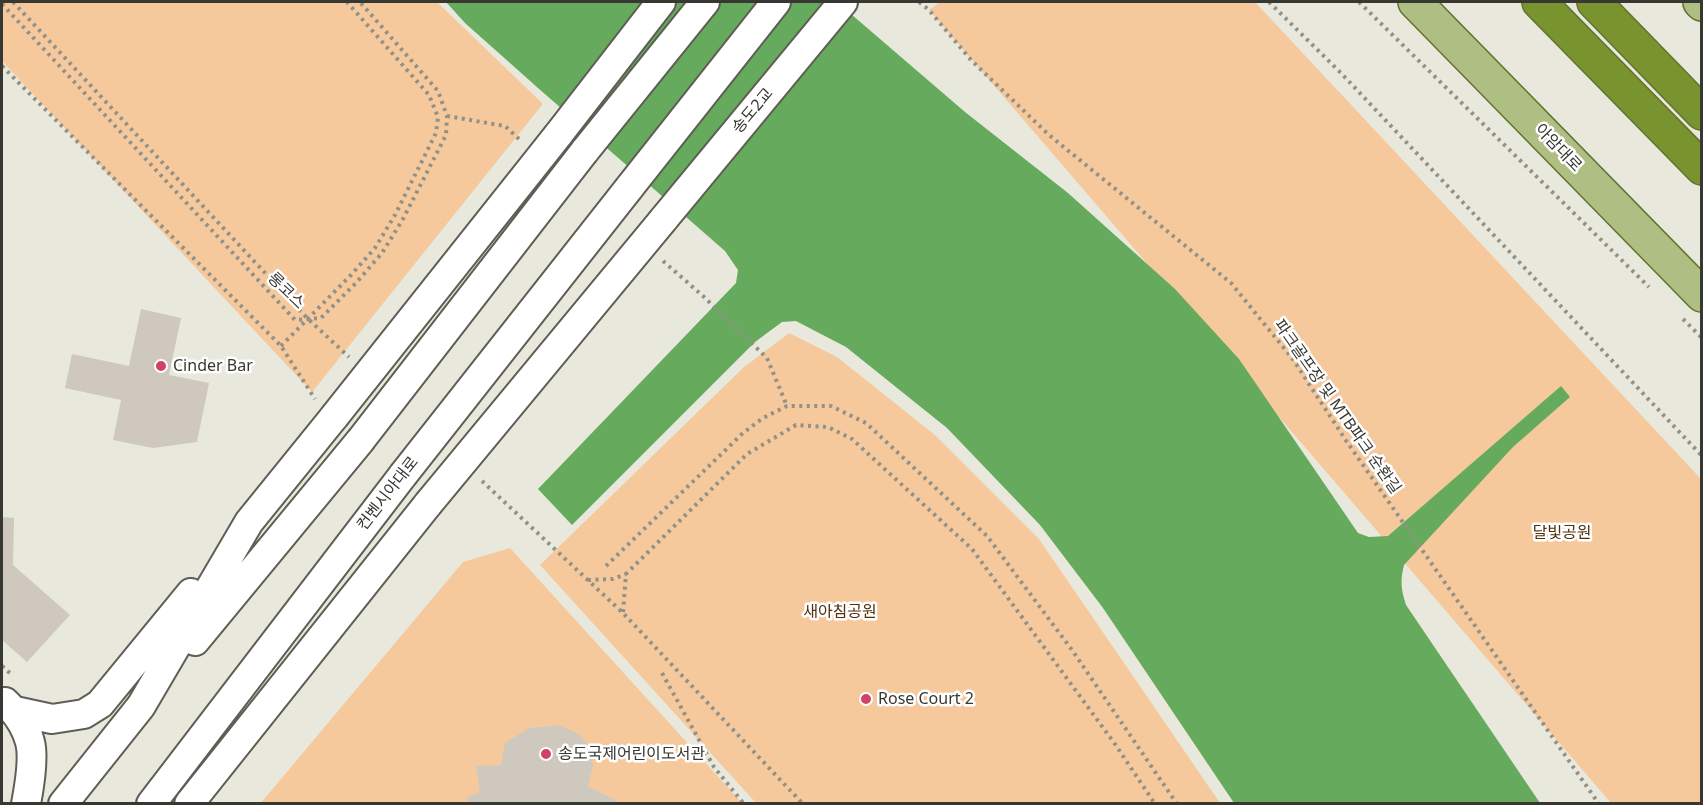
<!DOCTYPE html>
<meta charset="utf-8">
<style>
body{margin:0}
#map{position:relative;width:1703px;height:805px;overflow:hidden;background:#e9e8dc;font-family:"Noto Sans",sans-serif}
canvas{display:block}
.frame{position:absolute;inset:0;border:3px solid #383833;pointer-events:none}
</style>
<div id="map">
<canvas width="1703" height="805"></canvas>
<div class="frame"></div>
</div>
<script>
const context = document.querySelector('canvas').getContext('2d');
context.lineJoin = 'round';
function fillPath(path, color) { context.fillStyle = color; context.fill(path, 'evenodd'); }
function strokePath(path, color, width, dash) { context.strokeStyle = color; context.lineWidth = width; context.lineCap = dash ? 'butt' : 'round'; context.setLineDash(dash || []); context.stroke(path); }
function write(font, color, halo, rows, align = 'center') {
  context.font = font + ' "Noto Sans","Noto Sans KR",sans-serif'; context.lineWidth = 5; context.setLineDash([]); context.textBaseline = 'middle'; context.strokeStyle = halo; context.fillStyle = color; for (const [text, x, y, turn = 0] of rows) {
    context.save(); context.translate(x, y); context.rotate((+turn || 0) * Math.PI / 180); context.textAlign = isNaN(turn) ? turn : align; if (halo) context.strokeText(text, 0, 0); context.fillText(text, 0, 0); context.restore();
  }
}
fillPath(new Path2D(`
 M2 2H437L542 103V105L313 391H311L2 61Z
 M940 2H1255L1701 479V803H1611L929 10Z
 M789 333 837 357 935 435 1039 539 1220 803H756L540 565 743 368Z
 M510 548 742 803 260 804 463 562Z`), '#f6c99d');
fillPath(new Path2D(`
 M446 2H837L965 112 1068 193 1175 289 1239 359 1358 533 1369 537 1388 536 1561 386 1570 397 1513 447 1404 565C1400 581 1401 589 1406 605L1540 803H1234L1103 608 1040 525 947 428 846 347 796 321 782 322 755 342 572 525 538 489 736 283 738 270 725 251 538 88 465 23Z`), '#66aa5d');
fillPath(new Path2D(`
 M141 309 181 318 169 375 209 383 197 442 153 448 113 440 121 400 65 388 72 354 129 366Z
 M2 517 14 518 13 565 70 615 27 662 2 640Z
 M560 725 578 734 587 743 593 765 588 786 622 804H469L466 798 480 792 476 766 501 765 505 743 529 728Z`), '#cec8be');
const secondary = new Path2D(`
 M558 135 661 2
 M584 152 705 2
 M629 188 776 2
 M663 220 843 2
 M195 641 360 441
 M5 702C16 712 26 727 30 742 34 757 29 788 26 804
 M15 711 52 719 84 714 100 704 191 593
 M63 804 141 706 249 522 334 417
 M151 804 403 475
 M189 804 428 504`);
const primary = new Path2D(`
 M1415 2 1702 295
 M1700 2 1702 4`);
const highway = new Path2D(`
 M1539 2 1702 168
 M1594 2 1702 113`);
strokePath(secondary, '#5f5e54', 32);
strokePath(primary, '#627330', 36);
strokePath(highway, '#627330', 36);
strokePath(new Path2D(`
 M13 2 307 318 349 357
 M919 2 929 10 971 60 1049 135 1231 283 1292 358 1347 442 1599 804
 M1269 2 1341 73 1702 456
 M1359 2 1649 287
 M2 4 295 320 321 318 356 283 382 253 403 219 446 135 447 116 438 91 360 2
 M2 66 281 346 315 399
 M447 116 505 126 520 140
 M663 261 703 296 767 358 787 406
 M1683 319 1702 338
 M281 346 350 276 375 248 395 215 436 133 438 117 429 95 347 2
 M482 481 623 613 803 804
 M606 566 743 433 763 418 787 406H831L866 423 987 536 1072 650 1177 804
 M588 580 613 579 626 574
 M623 612 626 574 747 454 796 425 828 427 852 439 972 549 1115 744 1155 804
 M2 666 13 676
 M662 673 714 767 744 804`), '#919188', 4, [3, 4.5]);
strokePath(secondary, '#fff', 28);
strokePath(primary, '#afbe82', 33);
strokePath(highway, '#79932e', 33);
const secondaryBridge = new Path2D(`
 M334 417 558 135
 M360 441 584 152
 M403 475 629 188
 M428 504 663 220`);
strokePath(secondaryBridge, '#5f5e54', 32, []);
strokePath(secondaryBridge, '#fff', 28);
for (const [x, y, r, color] of [
 [161,366,6,"#d14266"],
 [866,699,6,"#d14266"],
 [546,754,6,"#d14266"]
]) { const dot = new Path2D(); dot.arc(x, y, r, 0, 2 * Math.PI); context.fillStyle = color; context.fill(dot); strokePath(dot, '#fff', 2); }
write('16px', '#383833', '#fff', [
 ["송도2교",753,111,-50],
 ["아암대로",1558,148,46],
 ["롱코스",286,291,44],
 ["파크골프장 및 MTB파크 순환길",1337,407,55],
 ["컨벤시아대로",388,494,-52]
]);
write('16px', '#383833', '#fff', [
 ["Cinder Bar",173,366],
 ["Rose Court 2",878,699],
 ["송도국제어린이도서관",558,754]
], 'left');
write('16px', '#503211', '#fff', [
 ["달빛공원",1562,533],
 ["새아침공원",840,612]
]);
</script>
